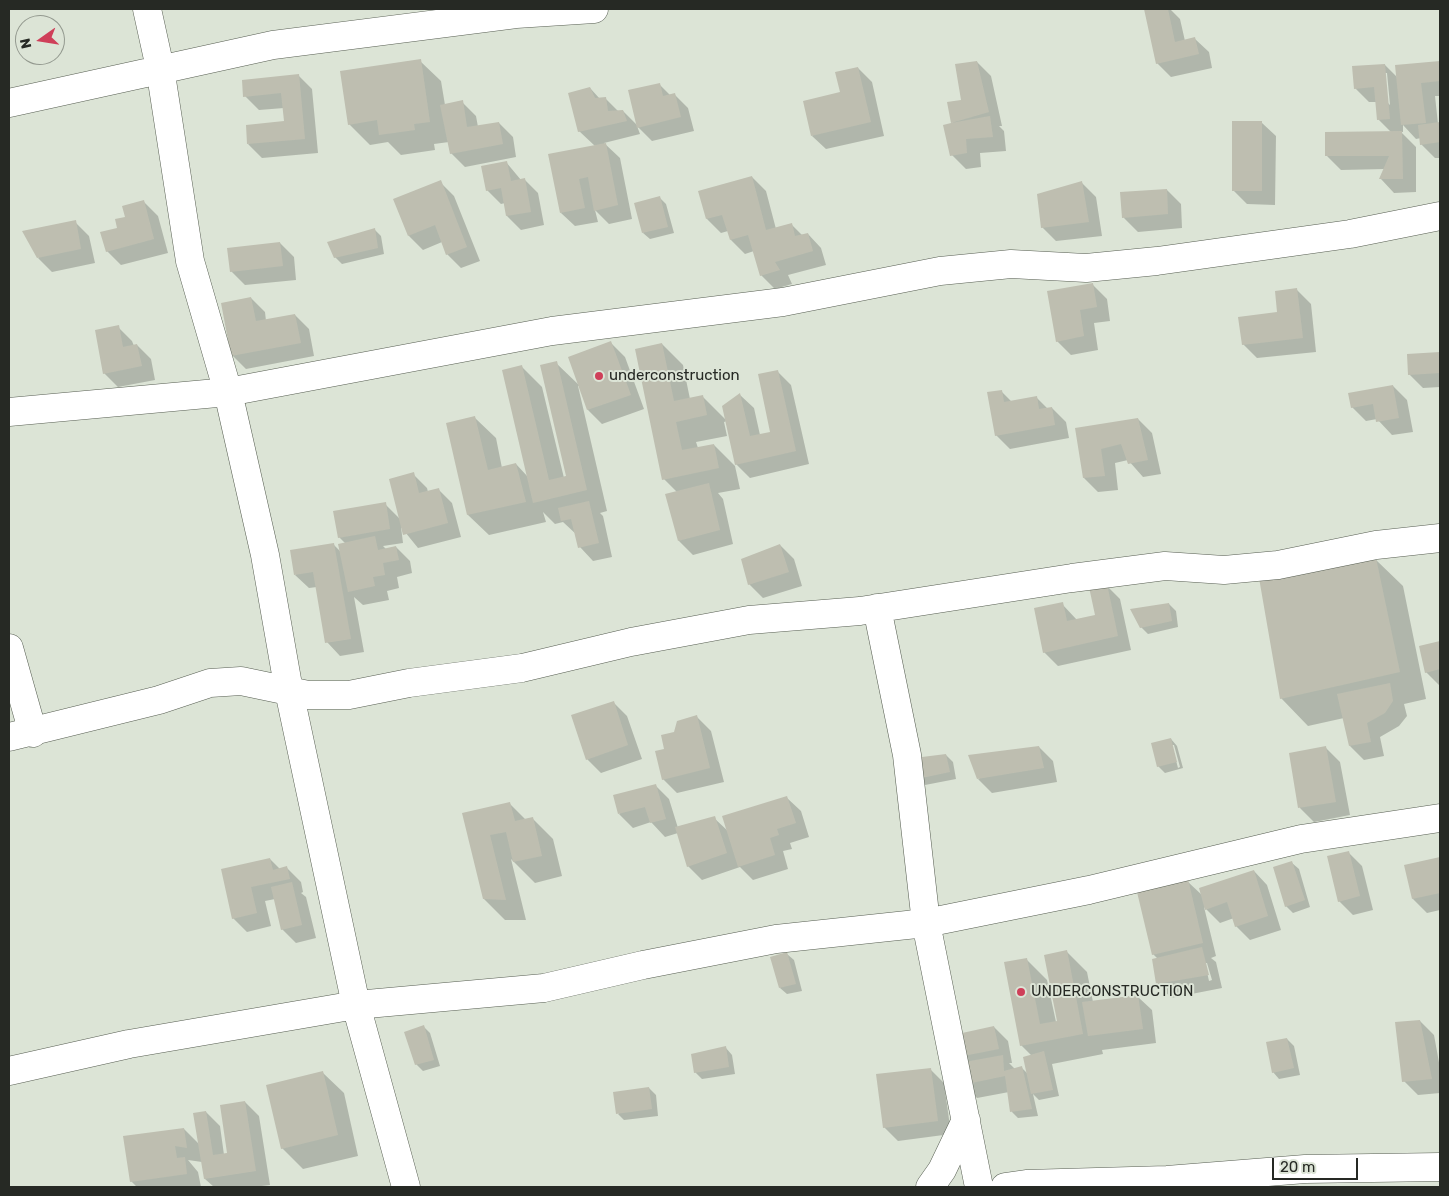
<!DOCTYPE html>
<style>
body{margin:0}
#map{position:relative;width:1449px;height:1196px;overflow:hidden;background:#dce4d6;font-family:Rubik,sans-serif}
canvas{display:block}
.frame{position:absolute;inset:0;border:10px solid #262924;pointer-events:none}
.north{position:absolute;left:15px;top:15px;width:50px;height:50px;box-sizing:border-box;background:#dce4d6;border:1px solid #93998f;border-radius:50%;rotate:257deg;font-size:14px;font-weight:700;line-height:20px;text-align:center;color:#262924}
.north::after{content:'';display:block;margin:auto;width:18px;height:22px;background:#cf3f59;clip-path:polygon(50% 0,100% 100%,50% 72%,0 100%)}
.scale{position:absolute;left:1272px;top:1158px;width:86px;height:22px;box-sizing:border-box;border:2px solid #262924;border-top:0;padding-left:6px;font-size:15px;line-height:18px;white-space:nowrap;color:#262924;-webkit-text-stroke:4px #dce4d6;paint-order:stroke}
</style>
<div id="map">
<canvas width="1449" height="1196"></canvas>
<div class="frame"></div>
<div class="north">N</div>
<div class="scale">20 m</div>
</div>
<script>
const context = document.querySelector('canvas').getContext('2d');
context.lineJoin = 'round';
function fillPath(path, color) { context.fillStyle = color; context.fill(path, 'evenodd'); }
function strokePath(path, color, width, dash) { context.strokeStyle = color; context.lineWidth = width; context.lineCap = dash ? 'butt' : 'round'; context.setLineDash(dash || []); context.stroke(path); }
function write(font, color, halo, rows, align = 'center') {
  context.font = font + ' Rubik,sans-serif'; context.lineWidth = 4; context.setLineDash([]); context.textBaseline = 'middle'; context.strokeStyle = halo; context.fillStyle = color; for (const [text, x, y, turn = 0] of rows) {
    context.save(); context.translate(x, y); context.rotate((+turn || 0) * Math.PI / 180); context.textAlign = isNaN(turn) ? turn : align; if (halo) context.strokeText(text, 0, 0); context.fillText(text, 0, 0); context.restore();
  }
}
fillPath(new Path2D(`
 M1145 9H1170L1180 19 1185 41 1195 39 1209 52 1212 68 1171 77 1157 63Z
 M420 61 441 81 445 105 462 102 476 116 478 127 499 123 513 137 516 157 465 167 451 153 449 142 434 144 435 150 401 155 388 142 370 145 349 124Z
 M977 62 991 76 1002 126H999L1004 131 1006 151 980 153 981 167 966 169 952 155 953 124 948 103 962 101Z
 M1440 62V96H1435L1438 124 1440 123V158H1435L1421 144V138L1416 139 1403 125V132H1401L1416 147V192L1394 193 1381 179 1385 169 1341 170 1327 156 1392 133 1378 119 1377 102H1369L1355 88 1385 65 1398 78 1396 66ZM1385 73H1387L1390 105 1387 102Z
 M858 68 872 82 884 136 826 149 812 136Z
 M298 75 312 89 318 153 262 158 248 144 285 122 284 108 259 110 245 96Z
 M659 84 670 95 674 94 688 108 694 131 652 141 637 126 640 134 604 143 620 158 632 219 609 224 595 210 598 222 575 226 561 213 595 146 579 131 590 88 600 99 605 98 618 111H623L638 126Z
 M1262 123 1276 136 1275 205 1247 204 1233 190Z
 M506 162 521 180 524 179 538 193 544 225 521 230 507 216 505 203 501 204 487 190Z
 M752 177 766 191 776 229 791 224 802 235 808 234 821 248 826 265 788 275 792 284 775 289 761 275 754 251 745 254 731 240 728 231 721 233 707 219 700 192Z
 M440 182 454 196 480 261 461 268 447 254 442 242 423 250 409 236 395 200Z
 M1082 183 1096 197 1102 236 1056 241 1042 227Z
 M1167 190 1181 204 1182 228 1138 232 1124 218 1121 193Z
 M660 198 666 204 674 233 650 239 643 233Z
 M144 202 158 216 168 253 121 265 107 251 118 229Z
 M75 222 89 236 95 263 52 272 38 258Z
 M374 229 381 236 384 254 342 264 335 257Z
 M280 243 294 257 296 280 245 285 231 271Z
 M1093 285 1107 299 1110 321 1094 323 1098 350 1071 355 1057 341Z
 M1297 290 1311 304 1316 352 1257 358 1243 344 1279 313Z
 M251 298 265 312 266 321 295 315 309 329 314 356 246 369 232 355Z
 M118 327 132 341 134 346 137 345 151 359 155 380 118 387 104 373Z
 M611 343 625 357 644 409 602 424 588 410 580 386H578L607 511 600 513 603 516 612 557 593 561 580 547 577 535 563 522 555 524 543 512 546 522 489 535 468 515 475 418 496 438 502 468 516 464 528 477 521 366 542 387 564 478 567 477 556 363 580 386Z
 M662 344 683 365 690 399 703 397 727 421 740 395 754 408 760 435 772 433 777 371 791 385 809 464 750 478 736 464 727 421 724 422 727 436 696 442 698 448 714 445 735 466 740 489 718 493 723 499 733 544 693 555 679 541 677 492 664 479Z
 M1440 353V387L1423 388 1409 374 1408 355Z
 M1393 386 1407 400 1413 432 1392 435 1377 419 1366 421 1352 407Z
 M1001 391 1012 402 1036 397 1048 409 1052 408 1066 422 1069 438 1010 449 996 435Z
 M1138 419 1152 433 1161 474 1143 477 1128 460 1115 463 1118 490 1098 492 1084 478 1076 429Z
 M413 474 427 488 428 492 438 489 452 503 461 537 418 548 401 527 403 543 383 546 386 549 396 547 410 561 412 573 397 577 399 588 387 591 389 600 363 605 354 597 364 652 340 656 327 642 317 587 309 588 295 575 333 544 340 551 346 544 339 537 385 504 400 519Z
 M780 545 794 559 802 586 763 598 749 584Z
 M1375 559 1403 586 1426 699 1404 704 1407 716 1399 726 1380 737 1384 756 1364 760 1350 746 1344 718 1308 726 1281 698Z
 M1106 585 1120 599 1131 650 1058 666 1044 652 1062 604 1077 620 1096 616Z
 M1169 604 1176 611 1178 627 1148 634 1141 627Z
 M1440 642V686L1426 672 1420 647Z
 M613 702 627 716 642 759 601 773 587 759Z
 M697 717 711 731 724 782 677 793 663 779 666 750 675 733Z
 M1171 739 1177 746 1183 768 1165 773 1158 766ZM1172 745H1174L1180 767 1178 768Z
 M1039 747 1053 761 1057 782 992 793 978 779Z
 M1326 748 1340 762 1350 815 1314 822 1300 808 1290 754Z
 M946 755 953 762 956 779 925 785 919 778Z
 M655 785 669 799 678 828 714 818 729 832 787 798 801 811 809 837 790 843 792 849 783 851 788 869 753 880 740 867 702 880 688 866 678 833 665 837 651 822 633 828 619 814Z
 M509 803 526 820 532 818 553 839 562 876 535 883 511 859 526 920H505L484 899 463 814Z
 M1348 852 1362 866 1373 910 1353 915 1339 901Z
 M270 859 280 869 287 868 301 882 303 892 301 893 306 897 316 938 296 943 282 929 275 899 265 901 271 926 247 932 233 918 222 870Z
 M1440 859V910L1427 913 1413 899 1406 866Z
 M1292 863 1299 869 1310 907 1293 913 1286 906Z
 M1254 871 1267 885 1281 930 1250 940 1236 926 1234 918 1220 923 1204 907 1216 956 1211 958 1216 962 1222 988 1171 998 1158 984V959L1153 954 1187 881 1203 896ZM1205 963H1207L1212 980 1209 981Z
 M1066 951 1087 972 1093 1002 1138 997 1152 1010 1156 1043 1102 1050 1103 1054 1052 1064 1059 1096 1039 1100 1033 1094 1038 1116 1018 1118 1012 1112 1009 1092 977 1098 964 1084 959 1057 994 1027 1008 1041 1012 1063H1009L1015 1069 1022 1068 1028 1074 1032 1056 1021 1045 1026 959 1047 980 1056 1022H1058Z
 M787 954 794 960 802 991 787 994 780 988Z
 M1420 1021 1434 1035 1440 1068V1093L1418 1095 1404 1081Z
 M423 1026 430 1033 440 1066 423 1071 416 1064Z
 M1287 1039 1294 1046 1300 1075 1279 1079 1273 1072Z
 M726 1048 732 1055 735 1074 702 1079 695 1072Z
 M930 1069 944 1083 951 1134 898 1141 884 1127Z
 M323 1073 344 1093 358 1156 303 1169 282 1148Z
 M649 1088 656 1095 658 1116 624 1120 618 1114Z
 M245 1102 259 1116 270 1185 253 1187H214L205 1179 202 1162 188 1160 198 1172 201 1187H137L131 1181 184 1129 200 1145 206 1112 220 1126 224 1155 229 1154Z`), '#0003');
fillPath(new Path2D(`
 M1144 9H1168L1175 42 1195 37 1199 54 1156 64Z
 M421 59 430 122 414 124 415 130 379 135 377 120 348 125 340 71Z
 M977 61 989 112 951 123 990 116 993 137 966 139 967 153 950 156 943 125 951 123 947 102 961 100 955 64Z
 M1440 61V81L1421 83 1426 123 1401 125 1395 65Z
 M1385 64 1390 119 1377 120 1374 87 1354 89 1352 66Z
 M858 67 871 122 811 136 803 101 840 92 835 72Z
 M299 74 305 139 247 144 246 125 284 121 281 93 243 97 242 80Z
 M660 83 663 96 675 93 681 117 637 128 628 90Z
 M590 87 595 98 606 97 608 111 623 110 627 121 578 132 568 93Z
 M463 100 467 127 499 122 503 144 450 154 440 105Z
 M1232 121H1262V191H1232Z
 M1440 122V142L1420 145 1418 125Z
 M1402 131 1403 179H1379L1389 156H1325V132Z
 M606 143 618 205 594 211 588 177 579 179 585 208 560 213 548 154Z
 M507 161 511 181 525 178 531 212 506 216 501 188 486 191 481 166Z
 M752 176 766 230 792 223 795 236 808 233 813 251 775 262 780 270 760 276 748 235 730 240 722 215 706 219 698 191Z
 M441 180 467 247 446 255 435 225 408 236 393 199Z
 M1082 181 1089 222 1041 228 1037 194Z
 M1167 189 1168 214 1122 218 1120 192Z
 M660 196 668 227 642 233 634 203Z
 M144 200 154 239 106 252 100 232 117 228 115 219 125 217 122 206Z
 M76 220 81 249 37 258 22 231Z
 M375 228 378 248 334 258 327 242Z
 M280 242 283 266 230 272 227 248Z
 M1093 283 1097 307 1080 310 1084 336 1056 342 1047 291Z
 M1297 288 1303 338 1242 345 1238 317 1277 312 1275 291Z
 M251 297 256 321 295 314 301 343 231 356 221 303Z
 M119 325 123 347 137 344 142 366 103 374 95 330Z
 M611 341 631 395 587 410 568 357Z
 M662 343 674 401 703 395 707 415 676 422 682 450 714 444 719 468 662 480 635 349Z
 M1440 352V373L1408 375 1407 354Z
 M557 361 587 490 533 503 502 370 522 365 549 480 566 476 540 365Z
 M778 370 796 451 735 465 722 406 740 393 750 436 770 432 758 374Z
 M1393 385 1399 418 1376 422 1373 404 1351 408 1348 393Z
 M1002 390 1004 402 1037 396 1039 409 1052 407 1055 425 995 436 987 392Z
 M475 416 488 470 516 463 526 502 467 515 446 423Z
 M1138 418 1148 460 1128 464 1121 444 1101 449 1105 476 1083 478 1075 428Z
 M414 472 419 493 439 488 448 523 403 535 389 479Z
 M709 483 720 530 678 541 665 494Z
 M589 501 599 543 578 548 571 519 561 521 558 508Z
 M386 502 390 529 338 538 333 511Z
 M375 536 378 550 396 546 399 560 383 563 385 575 373 577 375 586 348 592 338 544Z
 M334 543 351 639 325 643 313 572 294 575 290 550Z
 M780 544 789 572 748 585 741 559Z
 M1376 558 1400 672 1280 699 1259 578Z
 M1107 584 1118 636 1043 653 1034 608 1063 602 1067 621 1095 615 1089 587Z
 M1169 603 1172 621 1140 628 1130 609Z
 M1440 641V669L1425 673 1419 646Z
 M1390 683 1393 701 1385 713 1367 723 1371 742 1349 746 1337 694Z
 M614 701 628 745 586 760 571 715Z
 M697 715 710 768 662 780 655 751 664 749 661 735 674 732 677 721Z
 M1171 738 1177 762 1157 767 1151 743Z
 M1039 746 1044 768 977 779 968 755Z
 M1326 746 1336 802 1298 808 1289 753Z
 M946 754 950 772 917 779 914 758Z
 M656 784 666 819 650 823 645 807 618 814 613 795Z
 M787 796 796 823 777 829 779 835 770 838 775 855 738 867 722 816Z
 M510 802 515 821 533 817 542 856 513 862 506 832 490 835 506 900 483 899 462 813Z
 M715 816 727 853 687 867 675 827Z
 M1349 851 1360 896 1338 902 1327 856Z
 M1440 857V893L1412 899 1404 865Z
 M270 858 273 870 287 866 290 879 251 887 257 913 232 919 221 869Z
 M1292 861 1305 900 1285 907 1273 867Z
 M1254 870 1268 916 1235 927 1227 902 1205 910 1199 888Z
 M1188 879 1203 943 1152 955 1137 892Z
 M292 882 302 925 281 930 271 887Z
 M1202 947 1209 975 1156 984 1152 959Z
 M1067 950 1083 1034 1020 1046 1004 962 1027 958 1040 1024 1057 1021 1044 955Z
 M787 952 796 984 779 988 770 957Z
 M1138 995 1143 1029 1088 1036 1082 1002Z
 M1420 1020 1432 1079 1402 1082 1395 1022Z
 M424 1025 434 1060 415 1065 404 1032Z
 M994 1026 999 1049 958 1057 953 1035Z
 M1287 1038 1294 1068 1272 1073 1266 1042Z
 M726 1046 729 1067 694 1073 691 1054Z
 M1044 1051 1053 1090 1031 1094 1023 1057Z
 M1003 1055 1004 1071 1022 1066 1032 1109 1010 1112 1005 1076 962 1085 959 1063Z
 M931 1068 938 1121 883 1128 876 1074Z
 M323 1071 338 1135 281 1149 266 1085Z
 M649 1087 652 1109 616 1114 613 1092Z
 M245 1101 256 1171 204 1179 193 1113 206 1111 213 1155 227 1153 220 1105Z
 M184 1128 187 1148 175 1146 177 1158 185 1157 187 1174 130 1182 123 1136Z`), '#bebeb0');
const street = new Path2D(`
 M147 9 160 68 190 261 228 392 265 555 289 691 356 1005 406 1187
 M9 103 273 45 516 14 594 9
 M9 412 228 392 552 331 783 302 940 271 1011 264 1086 268 1157 261 1350 234 1440 216
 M877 608 907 755 926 923 979 1187
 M9 648 33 733
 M9 737 159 700 210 683 241 681 308 695H349L409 683 522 668 631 642 749 620 860 611 1072 578 1165 566 1224 570 1278 565 1376 545 1440 538
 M9 1071 129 1044 356 1005 544 988 643 965 776 939 926 923 1089 890 1301 839 1440 818
 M930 1187 942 1170 966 1120
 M1005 1187 1026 1184 1167 1180 1305 1169 1440 1167`);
strokePath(street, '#575e52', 29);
strokePath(street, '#fff', 28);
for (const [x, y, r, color] of [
 [599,376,5,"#cf3f59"],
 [1021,992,5,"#cf3f59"]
]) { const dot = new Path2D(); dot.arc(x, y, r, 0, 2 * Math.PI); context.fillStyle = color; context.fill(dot); strokePath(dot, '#dce4d6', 2); }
write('15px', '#262924', '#dce4d6', [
 ["underconstruction",609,376],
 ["UNDERCONSTRUCTION",1031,992]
], 'left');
</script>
